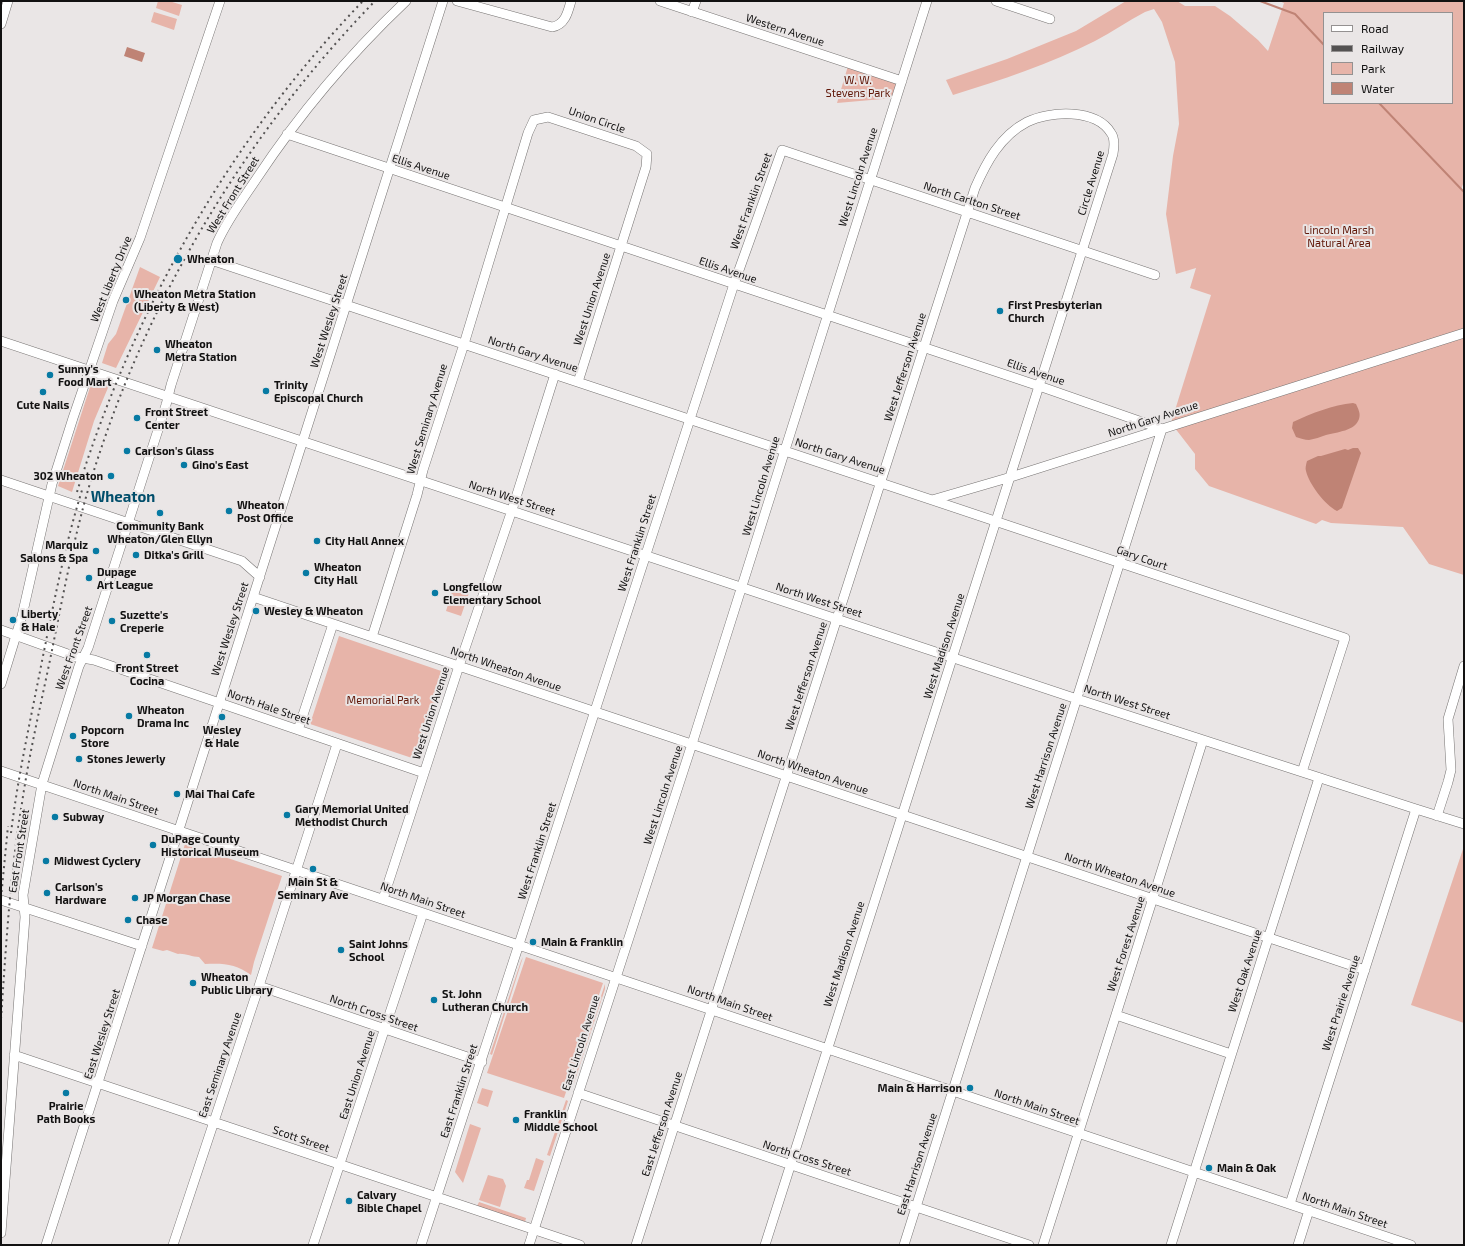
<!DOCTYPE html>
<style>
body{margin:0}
#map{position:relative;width:1465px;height:1246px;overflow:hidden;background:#eae6e6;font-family:"Exo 2",sans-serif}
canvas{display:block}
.frame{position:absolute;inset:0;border:2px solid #121111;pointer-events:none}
.legend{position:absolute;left:1323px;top:12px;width:130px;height:92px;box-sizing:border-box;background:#eae6e6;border:1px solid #949191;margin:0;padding:5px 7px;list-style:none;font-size:12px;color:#121111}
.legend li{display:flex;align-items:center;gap:8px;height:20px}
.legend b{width:20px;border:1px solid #949191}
</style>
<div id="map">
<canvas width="1465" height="1246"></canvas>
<div class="frame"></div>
<ul class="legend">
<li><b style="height:5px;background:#fff"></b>Road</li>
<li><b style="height:5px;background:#545252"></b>Railway</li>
<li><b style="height:11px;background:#e7b4a9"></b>Park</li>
<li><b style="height:11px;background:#bf8375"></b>Water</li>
</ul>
</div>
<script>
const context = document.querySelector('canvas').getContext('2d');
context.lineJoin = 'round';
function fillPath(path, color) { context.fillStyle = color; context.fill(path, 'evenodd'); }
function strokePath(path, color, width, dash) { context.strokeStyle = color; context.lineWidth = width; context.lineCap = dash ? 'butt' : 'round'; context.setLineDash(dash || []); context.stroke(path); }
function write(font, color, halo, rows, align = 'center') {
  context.font = font + ' "Exo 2",sans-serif'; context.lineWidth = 4; context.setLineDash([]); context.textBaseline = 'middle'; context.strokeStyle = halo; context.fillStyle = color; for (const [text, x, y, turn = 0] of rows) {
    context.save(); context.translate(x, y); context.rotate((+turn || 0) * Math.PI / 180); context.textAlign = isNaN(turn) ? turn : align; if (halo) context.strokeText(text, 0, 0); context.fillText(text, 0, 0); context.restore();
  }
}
fillPath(new Path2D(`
 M158 1H169L182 5 179 16 156 8Z
 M1126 1H1177L1185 6H1215L1230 16 1258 40 1268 51 1284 3 1279 1H1464V181L1461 190 1464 193V575L1429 564 1403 527 1331 523 1322 520 1316 524 1209 486 1195 469V454L1171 423 1211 295 1190 288 1196 268 1176 274 1166 214 1173 156 1179 124 1175 62 1162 22 1154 9 1145 12C1128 21 1112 32 1095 41 1050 64 1001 80 953 95L946 80 1007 59 1076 31ZM1324 13H1452V103H1324Z
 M154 12 177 19 174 30 151 22Z
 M848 66 899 84 894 98 837 103Z
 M140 267 160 277 116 368 102 363 108 344 116 334Z
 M97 378 110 383 94 421 72 492 58 486 91 384 95 385Z
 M454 586 466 590 467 589 470 590 461 616 446 611Z
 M339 636 447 673 418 760 310 724Z
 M185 844 282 876 254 962 251 975C236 964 224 963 205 964L199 957C192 957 184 953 178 954L167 950 163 951 152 948Z
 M1464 846V1023L1411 1005Z
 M523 957 492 1055 490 1054 521 961Z
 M526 957 603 983 564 1098 487 1073Z
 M605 984V989L574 1083 573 1082Z
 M482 1088 493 1091 488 1107 477 1103Z
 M566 1100 568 1101 550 1156 547 1155Z
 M470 1124 481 1128 463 1183 455 1172Z
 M536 1158 544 1161 534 1191 524 1188 527 1180H529Z
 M488 1175 503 1179 506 1186 500 1207 479 1200Z
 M479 1202 526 1218 525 1222 477 1206Z`), '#e7b4a9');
fillPath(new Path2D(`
 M127 47 145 53 142 62 124 56Z
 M1353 403 1356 404C1358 409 1361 413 1359 419 1355 431 1337 432 1326 435 1320 437 1315 439 1309 440 1305 440 1300 438 1296 437L1292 428 1293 422C1312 413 1333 405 1353 403Z
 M1353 448H1358L1361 453 1342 508 1337 511C1325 505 1309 484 1306 471 1305 468 1306 465 1307 461L1318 456H1321L1345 449 1348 450Z`), '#bf8375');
strokePath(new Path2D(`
 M1260 1 1295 14 1324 45
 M1379 103 1464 192`), '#bf8375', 2);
const minor = new Path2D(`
 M457 1 552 27C565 25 568 12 571 1
 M660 1 902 81
 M996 1 1050 19
 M692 12 696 1
 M1 24 8 1
 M287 134 1039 386 1162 429
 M211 260 932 500 1011 477 1464 333
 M1 341 1077 699 1416 809 1464 824
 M1 480 242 561 260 577
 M932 500 1345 638 1302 772
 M253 597 1365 970
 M1 630 76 657 94 660 424 773
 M372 637 417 495 423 470 464 344 528 133 534 120 548 117 636 146 647 154 646 167 578 382
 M1 684 22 616 52 484 73 418 113 301 140 238 220 1
 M298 730 333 624
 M1 771 1411 1245
 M1437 816 1448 782 1451 770 1448 719 1464 666
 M383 899 459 666 512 510 555 374
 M1 900 142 946
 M259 986 482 1062
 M1116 1015 1231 1054
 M14 1055 580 1245
 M578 1093 1029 1245
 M1290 1204 1416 809
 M1 1233 25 917 23 895 42 784 79 666 88 648 166 405 171 385 217 243C227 220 243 199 257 178 300 113 350 54 406 1
 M46 1245C92 1104 136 962 182 820 269 547 356 274 443 1
 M173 1245 259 986 337 744
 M313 1245 423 913
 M421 1245 734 284 782 150 1155 275
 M529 1245 692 744 927 1
 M636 1245 975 188C986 163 1000 136 1027 122 1049 111 1096 108 1111 133 1115 138 1114 148 1113 154L765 1245
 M904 1245 1162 429
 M1043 1245 1203 740
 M1171 1245 1319 778
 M1298 1245 1309 1210`);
strokePath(minor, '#777473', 10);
strokePath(minor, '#fff', 9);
strokePath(new Path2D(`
 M77 492C134 309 230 139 363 1
 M11 833C18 775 31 718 42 661 54 602 65 544 83 487
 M1 898 8 826
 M1 1019C6 947 10 874 22 803 29 755 40 708 50 660 61 606 71 551 86 497 139 312 241 139 375 1`), '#545252', 2, [2, 4]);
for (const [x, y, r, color] of [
 [178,259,5,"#077aa3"],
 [126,300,4,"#077aa3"],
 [1000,311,4,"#077aa3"],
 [157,350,4,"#077aa3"],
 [50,375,4,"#077aa3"],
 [266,391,4,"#077aa3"],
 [43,392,4,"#077aa3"],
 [137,418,4,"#077aa3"],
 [127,451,4,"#077aa3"],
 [184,465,4,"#077aa3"],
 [111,476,4,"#077aa3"],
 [229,511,4,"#077aa3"],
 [160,513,4,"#077aa3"],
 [317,541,4,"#077aa3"],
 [96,551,4,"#077aa3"],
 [136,555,4,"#077aa3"],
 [306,573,4,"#077aa3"],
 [89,578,4,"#077aa3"],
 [435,593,4,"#077aa3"],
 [256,611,4,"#077aa3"],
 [13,620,4,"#077aa3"],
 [112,621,4,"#077aa3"],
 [147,655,4,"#077aa3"],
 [129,716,4,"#077aa3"],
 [222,717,4,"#077aa3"],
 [73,736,4,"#077aa3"],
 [79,759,4,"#077aa3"],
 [177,794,4,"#077aa3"],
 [287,815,4,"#077aa3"],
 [55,817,4,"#077aa3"],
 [153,845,4,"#077aa3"],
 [46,861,4,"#077aa3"],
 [313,869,4,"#077aa3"],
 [47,893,4,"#077aa3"],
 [135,898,4,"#077aa3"],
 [128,920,4,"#077aa3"],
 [533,942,4,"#077aa3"],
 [341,950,4,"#077aa3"],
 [193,983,4,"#077aa3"],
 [434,1000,4,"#077aa3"],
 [970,1088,4,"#077aa3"],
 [66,1093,4,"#077aa3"],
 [516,1120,4,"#077aa3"],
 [1209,1168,4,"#077aa3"],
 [349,1201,4,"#077aa3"]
]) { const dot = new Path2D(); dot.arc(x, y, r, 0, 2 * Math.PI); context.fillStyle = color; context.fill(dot); strokePath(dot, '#eae6e6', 1.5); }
write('11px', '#121111', '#eae6e6', [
 ["Western Avenue",785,30,18],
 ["Union Circle",597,120,19],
 ["Ellis Avenue",421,167,18],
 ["West Lincoln Avenue",858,177,-72],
 ["Circle Avenue",1091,183,-73],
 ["West Front Street",233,195,-58],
 ["West Franklin Street",751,201,-70],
 ["North Carlton Street",972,201,18],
 ["Ellis Avenue",728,270,19],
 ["West Liberty Drive",111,279,-68],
 ["West Union Avenue",592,299,-72],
 ["West Wesley Street",329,321,-72],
 ["North Gary Avenue",533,354,18],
 ["West Jefferson Avenue",905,367,-72],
 ["Ellis Avenue",1036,372,19],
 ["West Seminary Avenue",427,419,-73],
 ["North Gary Avenue",1153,419,-18],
 ["North Gary Avenue",840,456,18],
 ["West Lincoln Avenue",761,486,-73],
 ["North West Street",512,498,18],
 ["West Franklin Street",637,543,-72],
 ["Gary Court",1142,558,19],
 ["North West Street",819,600,18],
 ["West Wesley Street",230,629,-72],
 ["West Madison Avenue",944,646,-72],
 ["West Front Street",74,648,-70],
 ["North Wheaton Avenue",506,669,19],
 ["West Jefferson Avenue",806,676,-72],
 ["North West Street",1127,702,18],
 ["North Hale Street",269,707,19],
 ["West Union Avenue",431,713,-72],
 ["West Harrison Avenue",1046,756,-72],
 ["North Wheaton Avenue",813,772,19],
 ["West Lincoln Avenue",663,795,-72],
 ["North Main Street",116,797,19],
 ["East Front Street",19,851,-81],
 ["West Franklin Street",537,851,-72],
 ["North Wheaton Avenue",1120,875,19],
 ["North Main Street",423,900,19],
 ["West Forest Avenue",1126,944,-72],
 ["West Madison Avenue",844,954,-72],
 ["West Oak Avenue",1245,971,-72],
 ["North Main Street",730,1003,19],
 ["West Prairie Avenue",1341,1003,-72],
 ["North Cross Street",374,1013,19],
 ["East Wesley Street",102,1034,-72],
 ["East Lincoln Avenue",581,1043,-72],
 ["East Seminary Avenue",220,1065,-71],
 ["East Union Avenue",357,1075,-72],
 ["East Franklin Street",459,1091,-72],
 ["North Main Street",1037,1107,19],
 ["East Jefferson Avenue",662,1124,-72],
 ["Scott Street",301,1139,19],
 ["North Cross Street",807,1158,18],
 ["East Harrison Avenue",917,1164,-72],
 ["North Main Street",1345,1210,19]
]);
write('11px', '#601708', '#eae6e6', [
 ["W. W.",858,80],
 ["Stevens Park",858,93],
 ["Lincoln Marsh",1339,230],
 ["Natural Area",1339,243],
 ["Memorial Park",383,700]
]);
write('bold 11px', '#121111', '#eae6e6', [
 ["Wheaton",187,259],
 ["Wheaton Metra Station",134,294],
 ["(Liberty & West)",134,307],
 ["First Presbyterian",1008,305],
 ["Church",1008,318],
 ["Wheaton",165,344],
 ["Metra Station",165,357],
 ["Sunny's",58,369],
 ["Food Mart",58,382],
 ["Trinity",274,385],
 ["Episcopal Church",274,398],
 ["Cute Nails",43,405,"center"],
 ["Front Street",145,412],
 ["Center",145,425],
 ["Carlson's Glass",135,451],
 ["Gino's East",192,465],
 ["302 Wheaton",103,476,"right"],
 ["Wheaton",237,505],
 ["Post Office",237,518],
 ["Community Bank",160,526,"center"],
 ["Wheaton/Glen Ellyn",160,539,"center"],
 ["City Hall Annex",325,541],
 ["Marquiz",88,545,"right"],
 ["Salons & Spa",88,558,"right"],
 ["Ditka's Grill",144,555],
 ["Wheaton",314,567],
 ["City Hall",314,580],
 ["Dupage",97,572],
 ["Art League",97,585],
 ["Longfellow",443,587],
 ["Elementary School",443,600],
 ["Wesley & Wheaton",264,611],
 ["Liberty",21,614],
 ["& Hale",21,627],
 ["Suzette's",120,615],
 ["Creperie",120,628],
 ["Front Street",147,668,"center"],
 ["Cocina",147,681,"center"],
 ["Wheaton",137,710],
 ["Drama Inc",137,723],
 ["Popcorn",81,730],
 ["Store",81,743],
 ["Wesley",222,730,"center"],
 ["& Hale",222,743,"center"],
 ["Stones Jewerly",87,759],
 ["Mai Thai Cafe",185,794],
 ["Gary Memorial United",295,809],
 ["Methodist Church",295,822],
 ["Subway",63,817],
 ["DuPage County",161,839],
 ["Historical Museum",161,852],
 ["Midwest Cyclery",54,861],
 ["Main St &",313,882,"center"],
 ["Seminary Ave",313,895,"center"],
 ["Carlson's",55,887],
 ["Hardware",55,900],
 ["JP Morgan Chase",143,898],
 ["Chase",136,920],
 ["Main & Franklin",541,942],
 ["Saint Johns",349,944],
 ["School",349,957],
 ["Wheaton",201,977],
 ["Public Library",201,990],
 ["St. John",442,994],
 ["Lutheran Church",442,1007],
 ["Main & Harrison",962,1088,"right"],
 ["Prairie",66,1106,"center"],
 ["Path Books",66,1119,"center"],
 ["Franklin",524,1114],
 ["Middle School",524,1127],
 ["Main & Oak",1217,1168],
 ["Calvary",357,1195],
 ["Bible Chapel",357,1208]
], 'left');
write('bold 15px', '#014e6b', '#eae6e6', [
 ["Wheaton",123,497]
]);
</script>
